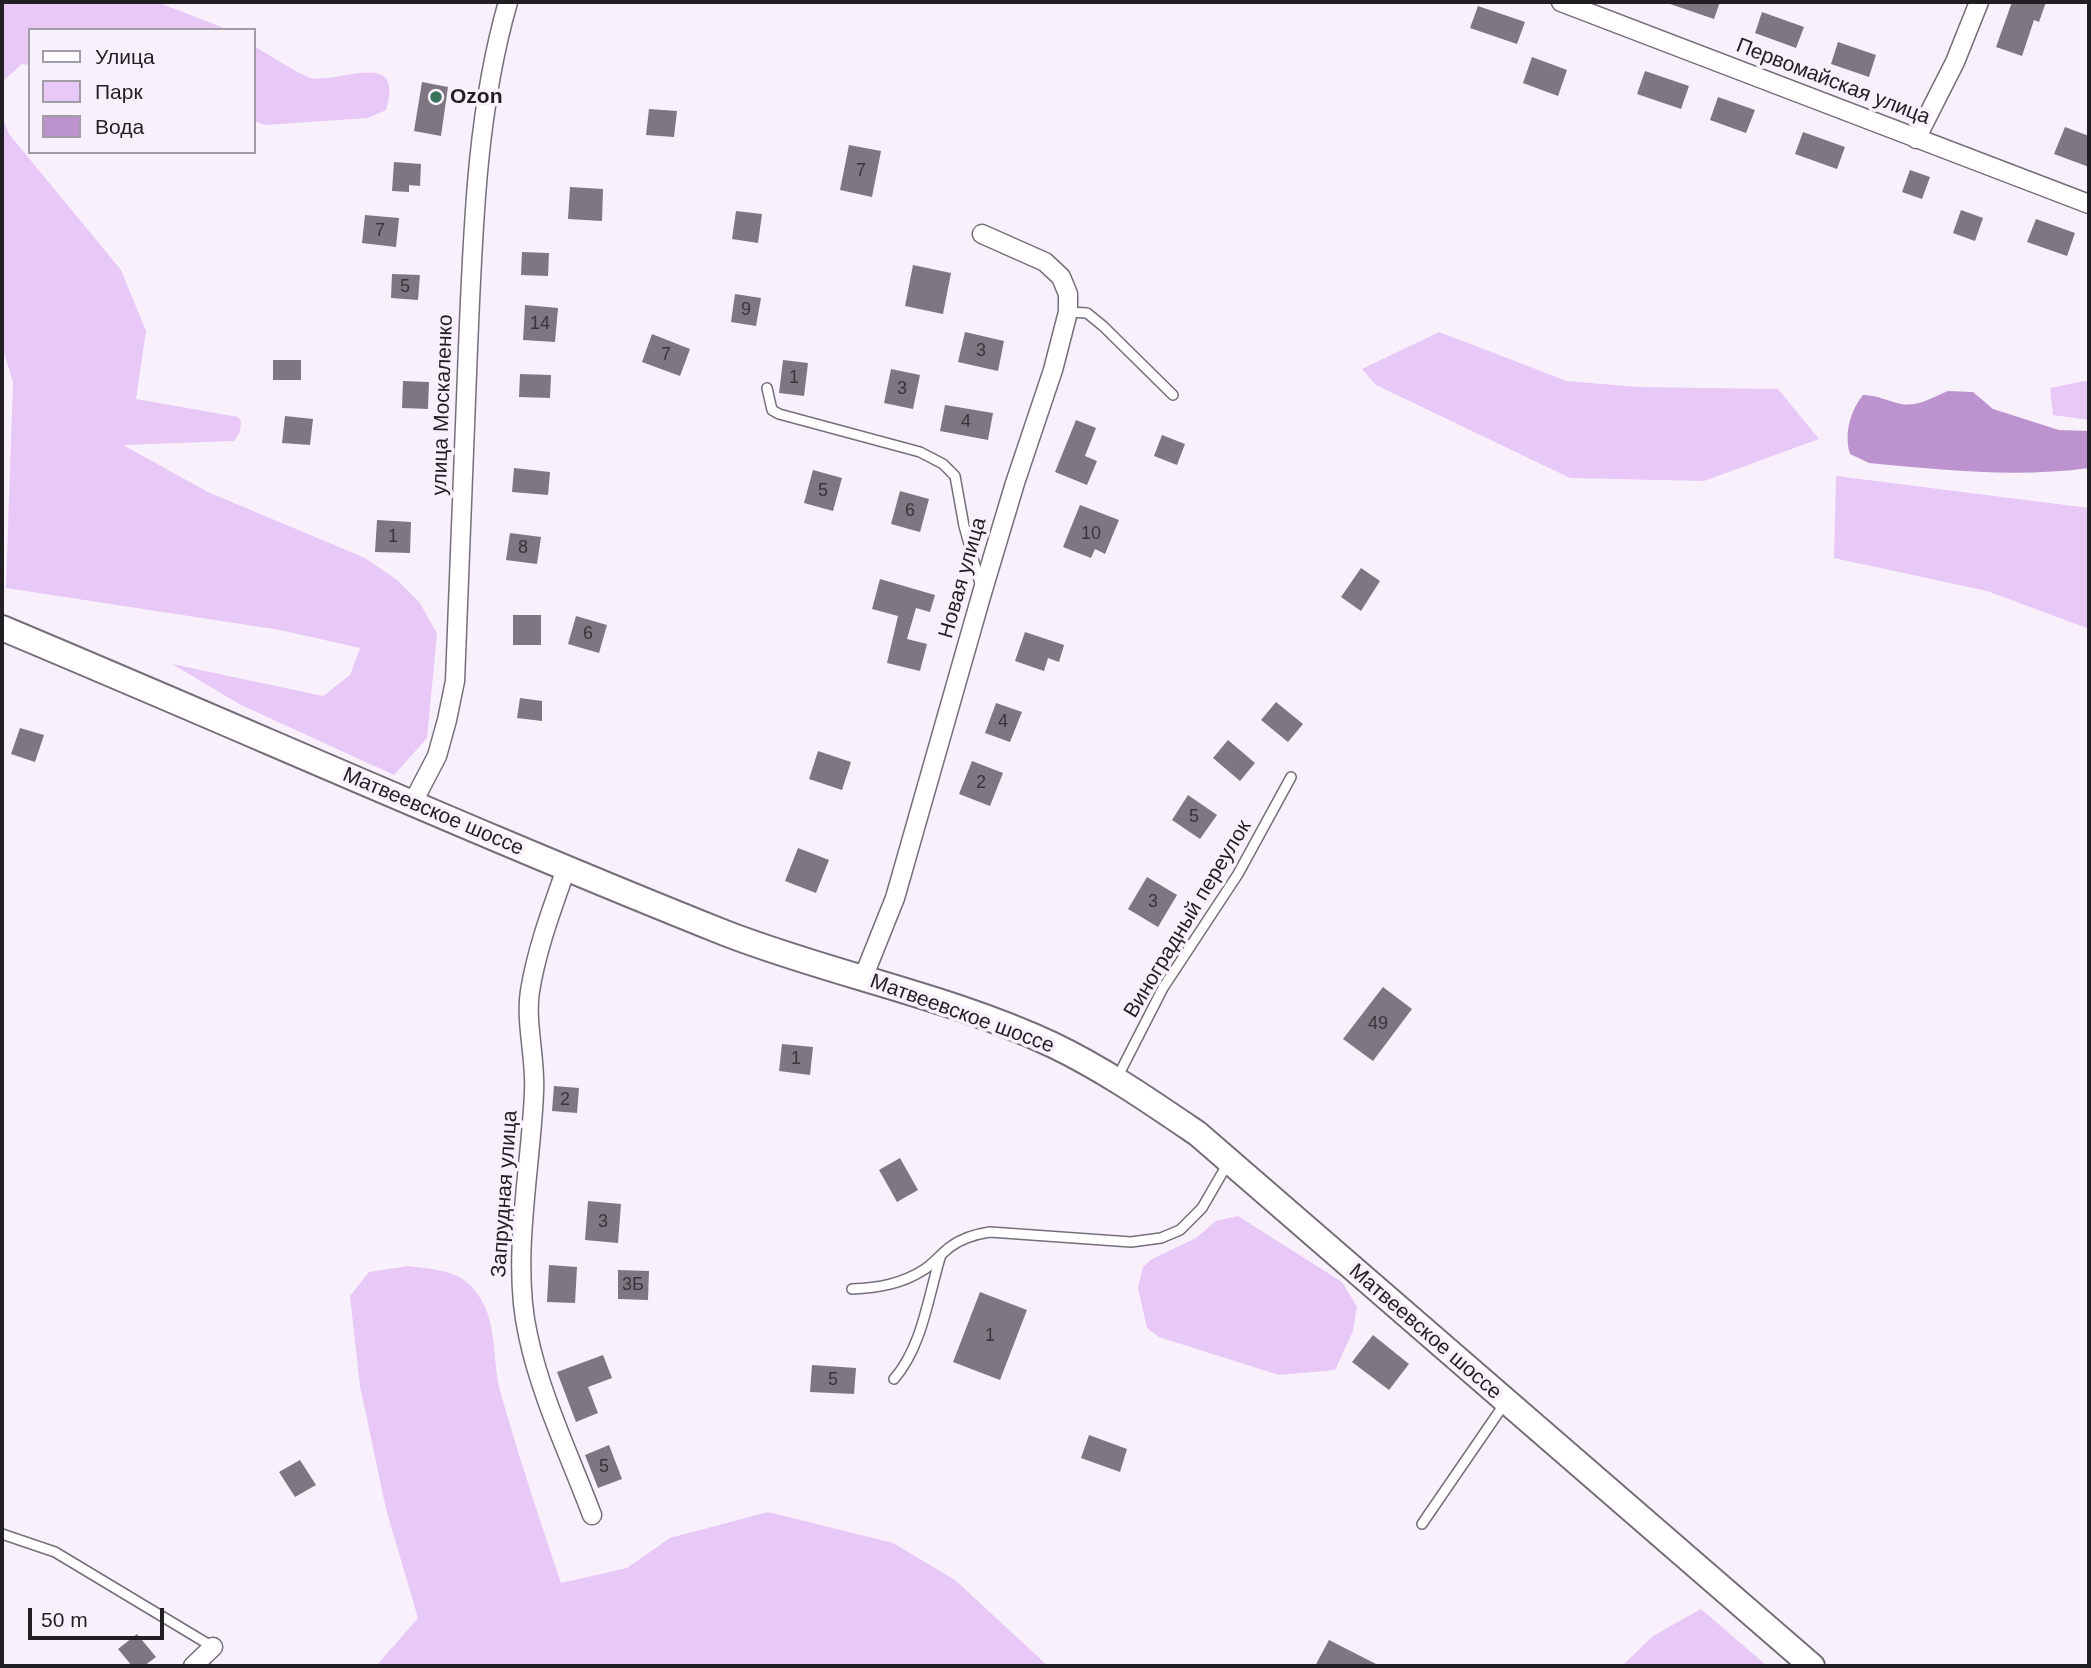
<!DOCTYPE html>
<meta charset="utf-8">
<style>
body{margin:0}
#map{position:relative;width:2091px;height:1668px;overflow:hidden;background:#f8f1fc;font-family:Arial,sans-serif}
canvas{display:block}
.frame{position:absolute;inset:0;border:4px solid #211f23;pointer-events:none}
.legend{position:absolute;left:28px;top:28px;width:228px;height:126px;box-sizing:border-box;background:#f8f1fc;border:2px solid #a29da5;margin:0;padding:9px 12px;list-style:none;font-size:21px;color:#211f23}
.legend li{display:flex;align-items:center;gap:14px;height:35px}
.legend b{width:35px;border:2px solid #a29da5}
.scale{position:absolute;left:28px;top:1608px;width:136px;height:32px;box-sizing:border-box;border:4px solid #211f23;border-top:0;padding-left:9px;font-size:21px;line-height:24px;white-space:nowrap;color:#211f23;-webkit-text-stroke:5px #f8f1fc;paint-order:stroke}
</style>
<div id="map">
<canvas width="2091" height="1668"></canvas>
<div class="frame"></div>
<ul class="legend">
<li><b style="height:9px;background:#fff"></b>Улица</li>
<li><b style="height:19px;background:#e8c8f6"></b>Парк</li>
<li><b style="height:19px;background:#bd93cf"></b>Вода</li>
</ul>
<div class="scale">50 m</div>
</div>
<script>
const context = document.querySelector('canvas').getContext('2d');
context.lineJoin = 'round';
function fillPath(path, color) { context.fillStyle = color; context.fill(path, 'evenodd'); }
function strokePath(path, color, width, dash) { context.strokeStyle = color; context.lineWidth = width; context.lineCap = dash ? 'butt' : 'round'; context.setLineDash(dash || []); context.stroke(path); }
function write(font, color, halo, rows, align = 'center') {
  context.font = font + ' Arial,sans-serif'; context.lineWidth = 7; context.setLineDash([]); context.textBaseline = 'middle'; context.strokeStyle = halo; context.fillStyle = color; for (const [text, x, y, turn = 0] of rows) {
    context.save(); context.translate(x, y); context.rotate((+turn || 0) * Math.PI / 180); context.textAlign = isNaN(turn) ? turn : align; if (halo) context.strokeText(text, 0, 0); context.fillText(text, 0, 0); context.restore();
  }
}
fillPath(new Path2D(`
 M2 2H157L229 30H30V65L22 64 2 82Z
 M254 46C264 52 302 76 311 78 338 84 406 47 386 110L368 118 265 125 254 121Z
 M2 116 9 134 121 270 146 331 136 399 238 417 241 421 240 432 234 441 123 445 208 492 365 558 397 580 420 603 437 634 427 738 394 775 241 705 172 664 323 696 350 675 360 648 280 630 6 588 13 382 2 347Z
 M1439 332 1567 381 1638 387 1778 389 1819 439 1704 481 1570 478 1376 385 1362 369Z
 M2084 381 2089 382V420L2053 415 2050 388Z
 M1836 476 2089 508V629L1987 591 1834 558Z
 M1238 1216 1342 1282 1357 1307 1353 1331 1335 1370 1279 1375 1159 1337 1147 1328 1138 1288 1143 1267 1152 1259 1196 1238 1216 1221Z
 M408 1266C430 1269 456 1269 472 1287 501 1320 490 1357 501 1394 519 1457 540 1521 561 1583L627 1568 670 1538 768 1512 893 1543 955 1580 1048 1666H376L418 1618 386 1509 360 1386 350 1296 369 1272Z
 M1701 1609 1767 1666H1622L1653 1636Z`), '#e8c8f6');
fillPath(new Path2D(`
 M1948 391 1973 392 1993 409 2059 430 2089 431V468C2017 478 1942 470 1869 463L1850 454C1844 434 1850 411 1863 395 1877 395 1887 401 1901 404 1917 407 1934 397 1948 391Z`), '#bd93cf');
fillPath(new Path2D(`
 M1670 2H1720L1714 19 1670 4Z
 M2012 2H2046L2039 22 2034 20 2022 56 1996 47Z
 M1478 6 1525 22 1517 44 1470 28Z
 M1762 12 1804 27 1796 48 1755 33Z
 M1838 42 1876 55 1869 77 1831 64Z
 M1532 57 1567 70 1558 96 1523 83Z
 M1645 71 1689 86 1681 109 1637 94Z
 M422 82 448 87 441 136 414 131Z
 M1718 97 1755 110 1746 133 1710 120Z
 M649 109 677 111 674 137 646 135Z
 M2065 127 2089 136V167L2054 154Z
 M1803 132 1845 147 1837 169 1795 154Z
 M849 145 881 151 872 197 840 190Z
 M394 162 421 164 420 186 409 185V192L392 191Z
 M1910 170 1930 177 1922 199 1902 192Z
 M570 187 603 189 602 221 568 219Z
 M1961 210 1983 218 1975 241 1953 233Z
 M736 211 762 214 758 243 732 239Z
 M365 215 399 218 396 247 362 243Z
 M2036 219 2075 233 2067 256 2027 242Z
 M522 252 549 253 548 276 521 275Z
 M913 265 951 273 943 314 905 306Z
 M392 274 420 275 418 300 391 298Z
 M735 294 761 298 756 326 731 322Z
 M525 305 558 308 555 342 523 340Z
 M965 332 1004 341 998 371 958 362Z
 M652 334 690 349 680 376 642 362Z
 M273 360H301V380H273Z
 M783 360 808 363 804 396 779 393Z
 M891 369 920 375 913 409 884 403Z
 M520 374 551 375 550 398 519 397Z
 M403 381 429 382 428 409 402 408Z
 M945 405 993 413 988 440 940 431Z
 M285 416 313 419 310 445 282 443Z
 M1076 420 1096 428 1085 456 1097 461 1087 485 1055 472Z
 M1162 435 1185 444 1177 465 1154 456Z
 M514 468 550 472 548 495 512 492Z
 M813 470 842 478 833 511 804 503Z
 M900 491 929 499 920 532 891 524Z
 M1080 505 1119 520 1105 554 1095 549 1091 558 1063 547Z
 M377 520 411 522 410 553 375 552Z
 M510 533 541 537 537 564 506 560Z
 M1361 568 1380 581 1361 611 1341 597Z
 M880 579 935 595 930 612 916 608 907 639 927 644 920 671 887 663 898 616 872 609Z
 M513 615H541V645H513Z
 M576 616 607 625 599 653 568 644Z
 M1025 632 1064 645 1059 662 1048 658 1044 671 1015 661Z
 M520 698 542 701V721L517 718Z
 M1276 702 1303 724 1288 742 1261 720Z
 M996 703 1022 712 1010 742 985 733Z
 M20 728 44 735 35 762 11 754Z
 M1228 740 1255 763 1240 781 1213 758Z
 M818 751 851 762 842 790 809 779Z
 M972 761 1003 773 990 806 959 794Z
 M1188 795 1217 815 1200 839 1172 820Z
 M798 848 829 860 816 893 785 881Z
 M1147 877 1177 895 1158 927 1128 909Z
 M1383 987 1412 1009 1373 1061 1343 1039Z
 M782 1044 813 1047 810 1075 779 1071Z
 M554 1086 579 1088 577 1113 552 1111Z
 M900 1158 918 1190 897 1202 879 1170Z
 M588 1201 621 1204 618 1243 585 1240Z
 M549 1265 577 1267 575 1303 547 1302Z
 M618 1270 649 1271 648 1300 618 1299Z
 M980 1292 1027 1310 1000 1380 953 1362Z
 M1373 1335 1409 1364 1389 1390 1352 1362Z
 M603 1355 612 1378 588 1387 598 1413 576 1422 557 1372Z
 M812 1365 856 1368 854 1394 810 1392Z
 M1089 1435 1127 1449 1120 1472 1081 1458Z
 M609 1445 622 1479 598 1488 585 1455Z
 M300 1460 316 1485 295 1497 279 1472Z
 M137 1634 156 1657 144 1666H132L118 1649Z
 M1329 1640 1380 1666H1315Z`), '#7e7781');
const service = new Path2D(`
 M1068 312 1087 313 1103 326 1173 395
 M767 388 772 410 779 414 920 452 943 464 955 476 964 526 981 587
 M1117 1078 1163 988 1238 874 1291 777
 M852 1289C878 1288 902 1284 925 1269 934 1263 941 1254 950 1247 962 1238 976 1234 990 1232L1131 1242 1161 1238 1180 1230 1202 1208 1228 1163
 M894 1379C922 1347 928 1298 940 1258
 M1422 1524 1505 1403
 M2 1534 55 1552 213 1647`);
const minor = new Path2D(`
 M1561 2 2089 204
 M1916 139 1955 62 1979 2
 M412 804 437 756 447 720 455 681C459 570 464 459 468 348 473 232 476 113 508 2
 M566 869C552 909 537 948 530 991 525 1022 536 1059 534 1092 531 1169 511 1260 528 1335 541 1397 570 1456 592 1515
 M863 978 895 898 982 593 1015 483 1053 370 1068 312V294L1061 277 1045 262 982 234
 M193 1666 213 1647`);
const secondary = new Path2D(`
 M2 628C243 729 482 836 725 933 833 975 949 996 1053 1045 1105 1070 1151 1102 1198 1134L1812 1666`);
strokePath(service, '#766f79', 12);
strokePath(minor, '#766f79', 21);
strokePath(secondary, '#766f79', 28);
strokePath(service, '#fff', 9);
strokePath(minor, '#fff', 18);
strokePath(secondary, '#fff', 24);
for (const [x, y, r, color] of [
 [436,97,7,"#38725a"]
]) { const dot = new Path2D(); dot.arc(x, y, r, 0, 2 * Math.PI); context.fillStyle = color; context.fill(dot); strokePath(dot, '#f8f1fc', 2.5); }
write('18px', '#38353a', null, [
 ["7",861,171],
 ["7",380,231],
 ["5",405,287],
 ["9",746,310],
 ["14",540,324],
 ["3",981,351],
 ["7",666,355],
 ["1",794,378],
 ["3",902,389],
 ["4",966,422],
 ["5",823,491],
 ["6",910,511],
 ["10",1091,534],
 ["1",393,537],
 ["8",523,548],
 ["6",588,634],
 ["4",1003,722],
 ["2",981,783],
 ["5",1194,817],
 ["3",1153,902],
 ["49",1378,1024],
 ["1",796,1059],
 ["2",565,1100],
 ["3",603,1222],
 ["3Б",633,1285],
 ["1",990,1336],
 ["5",833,1380],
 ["5",604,1467]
]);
write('21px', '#211f23', '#f8f1fc', [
 ["Первомайская улица",1833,82,21],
 ["улица Москаленко",443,405,-88],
 ["Новая улица",963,578,-74],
 ["Матвеевское шоссе",433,812,23],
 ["Виноградный переулок",1188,919,-59],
 ["Матвеевское шоссе",962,1014,20],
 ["Запрудная улица",505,1194,-86],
 ["Матвеевское шоссе",1425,1332,41]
]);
write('bold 21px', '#211f23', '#f8f1fc', [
 ["Ozon",450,97]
], 'left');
</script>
